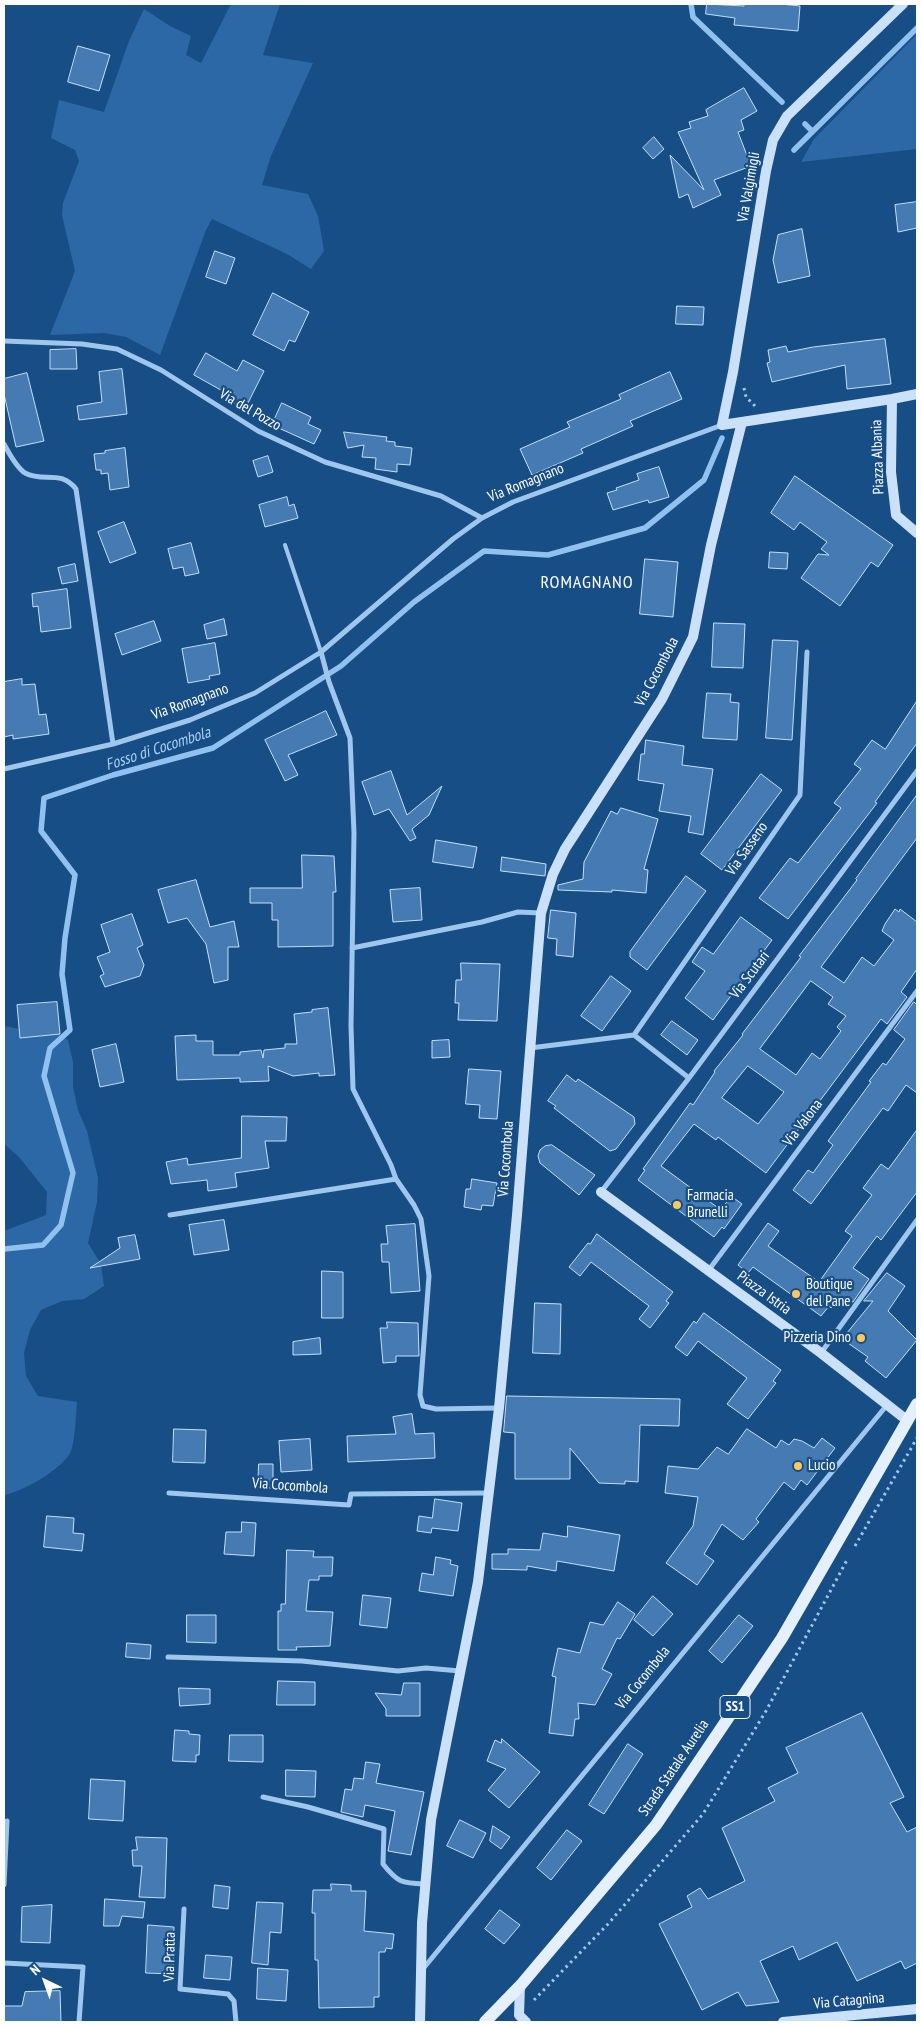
<!DOCTYPE html>
<style>
body{margin:0}
#map{position:relative;width:921px;height:2026px;overflow:hidden;background:#184e86;font-family:"PT Sans Narrow",sans-serif}
canvas{display:block}
.frame{position:absolute;inset:0;border:5px solid #fff;pointer-events:none}
.north{position:absolute;left:20px;top:1956px;width:50px;height:50px;-webkit-text-stroke:4px #184e86;paint-order:stroke;rotate:318deg;font-size:14px;font-weight:700;line-height:20px;text-align:center;color:#fff}
.north::after{content:'';display:block;margin:auto;width:18px;height:22px;background:#fff;clip-path:polygon(50% 0,100% 100%,50% 72%,0 100%)}
</style>
<div id="map">
<canvas width="921" height="2026"></canvas>
<div class="frame"></div>
<div class="north">N</div>
</div>
<script>
const context = document.querySelector('canvas').getContext('2d');
context.lineJoin = 'round';
function fillPath(path, color) { context.fillStyle = color; context.fill(path, 'evenodd'); }
function strokePath(path, color, width, dash) { context.strokeStyle = color; context.lineWidth = width; context.lineCap = dash ? 'butt' : 'round'; context.setLineDash(dash || []); context.stroke(path); }
function write(font, color, halo, rows, align = 'center') {
  context.font = font + ' "PT Sans Narrow",sans-serif'; context.lineWidth = 4.5; context.setLineDash([]); context.textBaseline = 'middle'; context.strokeStyle = halo; context.fillStyle = color; for (const [text, x, y, turn = 0] of rows) {
    context.save(); context.translate(x, y); context.rotate((+turn || 0) * Math.PI / 180); context.textAlign = isNaN(turn) ? turn : align; if (halo) context.strokeText(text, 0, 0); context.fillText(text, 0, 0); context.restore();
  }
}
fillPath(new Path2D(`
 M231 4H280L263 55 313 63 271 156 262 185 308 194 318 216 324 251 311 269 287 254 212 219 206 230 160 355 126 337 104 333 50 335 75 271 62 215 63 203 79 161 75 150 51 138 59 100 104 112 129 41 144 9 170 26 191 36 186 55 201 63Z
 M917 34V149L801 162 814 139Z
 M4 1026 25 1030 49 1027 68 1040 73 1062V1087L78 1110 87 1131 98 1178 97 1202 88 1243 101 1264 104 1286 84 1299 62 1301 41 1310 30 1330 24 1353 26 1376 38 1396 77 1402C76 1413 75 1448 69 1455 58 1471 22 1492 4 1495V1231L46 1215 47 1192 19 1157 4 1144Z`), '#2b68a5');
strokePath(new Path2D(`
 M691 4 693 17 782 102
 M805 124 812 131
 M794 150 917 28
 M4 1249 43 1245 61 1225 73 1173 44 1076 50 1048 70 1030 62 974 65 938 75 875 41 831 44 798 113 775 213 748 341 666 414 602 484 551 548 555 645 528 704 480 722 438`), '#91c1ef', 5.5);
const building = new Path2D(`
 M707 4 744 6V4H781L800 6 798 31 734 25 735 18 706 14Z
 M78 46 110 55 99 91 68 82Z
 M744 88 757 111 741 120 744 130 738 132 751 166 714 180 721 195 693 208 688 194 679 198 670 155 704 190 678 132 691 128 689 122 708 116 706 110Z
 M654 137 664 149 653 159 643 148Z
 M917 202V228L898 232 895 205Z
 M802 229 810 276 778 283 773 260 778 235Z
 M215 251 235 258 226 284 206 277Z
 M273 293 309 312 295 342 289 340 284 351 253 335Z
 M677 306 704 307 703 325 676 324Z
 M885 339 891 384 847 389 845 365 772 382 767 363 770 362 768 350 786 346 788 352 813 347Z
 M76 349 77 369H50V350Z
 M206 353 237 371 243 360 264 371 245 409 232 402 235 398 194 375Z
 M122 369 127 414 79 420 77 406 102 402 99 372Z
 M670 372 682 399 630 421 633 426 581 449 583 453 532 475 520 449 570 427 567 422 621 399 619 395Z
 M27 373 44 441 16 447 4 394V379Z
 M282 403 311 417 308 424 321 430 314 444 272 425Z
 M344 432 387 437 386 441 395 442V446L412 448 410 465 397 464V472L375 469 376 458 362 457 364 445 348 448Z
 M125 448 129 487 110 490 108 473 101 474V470H96L94 454 105 453V451Z
 M268 456 273 472 258 477 253 461Z
 M659 467 669 497 649 503 648 500 613 510 607 493 617 490 616 488 639 480 637 474Z
 M795 476 893 545 878 567 871 562 840 606 801 578 818 554 829 555 821 549 827 542 800 522 794 530 771 513Z
 M287 497 289 506 294 504 298 518 265 527 259 505Z
 M124 522 136 553 110 563 98 532Z
 M191 543 199 573 185 576 183 567 173 569 168 549Z
 M770 552 788 553 787 569 769 568Z
 M645 559 678 562 673 617 640 614Z
 M75 564 78 581 62 584 58 568Z
 M67 589 71 628 41 632 38 606 33 607 32 594Z
 M224 619 227 635 207 639 204 625Z
 M154 621 161 641 122 655 115 634Z
 M714 623 745 624 743 668 712 667Z
 M773 640 798 641 792 740 766 738Z
 M215 643 220 674 209 676 210 679 188 683 182 649Z
 M22 679V685L35 684 39 715 46 714 49 734 13 739V735L4 737V682Z
 M707 693 731 694 730 702 739 703 737 740 703 738Z
 M917 701V743L875 802 877 803 788 919 759 898 790 858 798 863 841 808 834 803 861 769 854 764 872 740 885 749Z
 M326 711 337 735 288 755 298 775 285 781 265 740Z
 M646 740 684 746 682 765 713 769 703 835 688 832 691 816 659 811 664 784 638 780 641 754H644Z
 M391 771 407 815 442 786 429 815 412 829 416 838 410 841 389 809 374 815 362 782Z
 M761 774 782 790 722 870 701 854Z
 M917 795V838L821 967 844 983 862 957 874 966 894 940 882 931 885 924 895 909 899 912 900 909 917 922V969L901 992 907 997 887 1024 881 1019 766 1173 718 1137 716 1140 694 1124 661 1166 721 1210 731 1196 742 1204 724 1229 722 1227 714 1237 638 1180 645 1170 643 1169 690 1103 693 1105 715 1072 714 1071 743 1035 742 1034 801 957 799 956 857 880 856 879ZM811 981 833 997 828 1004 846 1016 837 1027 841 1031 820 1059 812 1053 796 1075 760 1049ZM748 1066 784 1092 758 1124 722 1098Z
 M621 808 658 819 644 869 648 870 646 893 612 890V892L558 890V885L583 879 584 862 611 811 617 814Z
 M436 840 477 847 473 868 433 862Z
 M302 855 334 856 336 892H333V946L278 947V920H272V903H250V888H302Z
 M502 857 546 864 545 876 501 871Z
 M686 876 706 891 647 970 630 957V952Z
 M196 880 210 927 234 921 239 947H228V980L214 983 206 944 187 918 168 923 158 890Z
 M420 888 422 920 393 922 390 890Z
 M551 910 576 913 573 957 556 955 557 939 548 938Z
 M132 914 143 945 137 948 144 965 140 976 105 987 100 976 104 974 97 957 110 952 101 925Z
 M741 917 772 940 713 1020 685 998 705 971 692 962 702 947 713 954Z
 M461 963 500 964 497 1021 458 1020 459 1003H455L456 980H461Z
 M611 976 631 991 602 1031 581 1016Z
 M57 1002 60 1034 20 1038 17 1005Z
 M914 1002 917 1005V1093L906 1085 888 1111 883 1108 811 1204 793 1190 808 1170 813 1173 833 1145 828 1141 871 1082 869 1081 883 1063 886 1065 905 1039 894 1030Z
 M328 1008 335 1075 319 1076V1073L293 1076 268 1066 269 1081 240 1082V1078L177 1080 175 1036 196 1035V1041H213V1055H240V1052L261 1050 263 1058 264 1050 285 1048V1044H297L294 1014 312 1012V1010Z
 M672 1021 698 1040 687 1055 661 1035Z
 M449 1040 450 1057 432 1058V1041Z
 M116 1044 124 1082 100 1087 92 1050Z
 M469 1069 501 1071 497 1119 479 1118 480 1105 466 1104Z
 M567 1075 576 1082 578 1079 634 1117 635 1124 616 1149 610 1151 554 1108 556 1106 548 1101Z
 M242 1116 287 1117 286 1141H265L269 1168 235 1173 237 1187 208 1191 207 1180 171 1184 166 1162 187 1158 188 1165 241 1158Z
 M917 1130V1192L881 1240 877 1236 853 1268 869 1279 853 1302H836L831 1308 829 1306 821 1316 753 1267 748 1273 738 1265 768 1223 779 1231 768 1246 819 1282 852 1236 845 1231 872 1195 863 1188 881 1164 888 1169Z
 M552 1145 595 1175 579 1195 540 1163 538 1156 540 1150 545 1146Z
 M472 1179 497 1183 493 1206 482 1205 481 1210 464 1207 466 1189H470Z
 M224 1220 229 1250 194 1255 189 1225Z
 M415 1224 420 1291 391 1293 389 1262H382L381 1244H388L386 1226Z
 M597 1234 673 1292 666 1301 669 1303 650 1328 639 1319 649 1306 591 1262 580 1276 569 1267 588 1243 590 1244Z
 M135 1235 140 1259 90 1268 120 1248 118 1238Z
 M322 1271 343 1272V1318H322Z
 M887 1273 905 1286 888 1311 917 1340 886 1378 865 1361 868 1357 842 1339 873 1301H864Z
 M535 1303 561 1304 560 1354 533 1353Z
 M704 1313 781 1370 773 1381 776 1383 748 1419 727 1404 747 1378 698 1341 687 1356 675 1347 694 1321 696 1323Z
 M387 1322 418 1323 419 1356H396V1362L383 1363 380 1328H387Z
 M320 1338 321 1354 293 1355V1342Z
 M507 1396 680 1399 679 1426 640 1425 638 1482 625 1481V1484L599 1483 570 1448V1479H515V1433L504 1432Z
 M412 1414 415 1434 434 1433 435 1458 348 1462 347 1436 396 1434 393 1417Z
 M174 1429 206 1430 205 1463 173 1462Z
 M747 1429 776 1448 781 1440 789 1445 794 1439 802 1441 814 1448 822 1438 835 1448 807 1485 801 1480 794 1490 784 1482 756 1519 759 1522 743 1540 722 1524 704 1554 714 1561 697 1585 666 1563 693 1526 698 1497 665 1493 668 1466 698 1469 717 1447 728 1454Z
 M310 1439 312 1470 281 1472 279 1441Z
 M259 1464H273V1488H258Z
 M435 1499 462 1503 458 1531 432 1528 431 1533 417 1531 419 1516 432 1518Z
 M47 1516 74 1518 73 1533 84 1534 82 1551 44 1547Z
 M242 1522 256 1523 254 1556 224 1554 226 1532H241Z
 M568 1526 620 1535 614 1571 557 1561 556 1571 527 1566V1570L492 1569V1554H508V1549L540 1550 543 1533 567 1537Z
 M287 1550 314 1551 313 1557H333L332 1576H319V1580H309L306 1611 333 1612 330 1646 296 1647 297 1650H278V1611H281V1604H285Z
 M436 1557 451 1560 450 1564 458 1566 453 1596 419 1591 422 1573 433 1575Z
 M363 1595 391 1598 387 1628 360 1625Z
 M653 1596 673 1614 653 1636 634 1620Z
 M618 1602 635 1614 620 1639 617 1638 602 1669 612 1674 595 1705 578 1703 579 1719H575L573 1736 549 1733 556 1677 552 1676 558 1648 580 1653 590 1622 603 1625Z
 M187 1615H216V1643L187 1642Z
 M739 1615 753 1626 722 1663 709 1651Z
 M127 1643 151 1645 150 1659 126 1657Z
 M278 1681 315 1682V1705H277Z
 M404 1683H420V1716H386V1709L375 1693 401 1695Z
 M179 1688 210 1689V1704L180 1706Z
 M862 1713 904 1797 890 1803 907 1832 917 1827V1963L905 1969 901 1961 857 1981 837 1942 799 1960 793 1946 760 1961 779 2002 746 2006 738 1992 702 2010 659 1924 692 1907 687 1896 700 1888 708 1899 745 1881 722 1828 775 1801 768 1788 798 1773 786 1748Z
 M175 1730 189 1731V1734L200 1735 199 1755H196V1762L173 1761Z
 M230 1735H263V1762L229 1761Z
 M502 1739 540 1772 509 1808 488 1790 506 1769 487 1761 495 1740 501 1743Z
 M628 1744 643 1754 604 1814 589 1805Z
 M366 1762 380 1764 376 1783 424 1792 411 1855 388 1851 395 1811 365 1805 363 1817 341 1812 345 1789 352 1790 354 1778 363 1779Z
 M286 1770 316 1771 315 1797 286 1796Z
 M91 1779 125 1781 123 1821 89 1819Z
 M460 1820 486 1833 473 1858 447 1846Z
 M493 1826 510 1837 501 1849 490 1841Z
 M567 1830 582 1841 551 1880 537 1868Z
 M136 1837 167 1838 165 1898 139 1897 142 1866H133L132 1850H137Z
 M331 1884 351 1885V1891H366L364 1931 394 1934 392 1949 386 1948 385 1952H379V1997H374V2007L319 2008 318 1960H315V1913H312L313 1890H331Z
 M215 1885 230 1887 228 1909 213 1907Z
 M105 1899 145 1902 143 1918 122 1916 119 1926H104Z
 M257 1902 283 1903 281 1933 270 1932 268 1965 252 1963Z
 M52 1905 50 1943 21 1942 22 1907Z
 M500 1910 520 1925 504 1944 485 1929Z
 M148 1925 174 1927 173 1974 146 1973Z
 M206 1955 232 1957 230 1980 204 1978Z
 M258 1968 288 1970 286 2001 257 1999Z
 M60 1991 61 2022H4V2006H22L25 1992Z`);
fillPath(building, '#457bb2');
strokePath(building, '#c4dff9', 1);
strokePath(new Path2D(`
 M744 388 746 397 755 406
 M855 1546 917 1438
 M534 2000 608 1924 703 1814 766 1711 847 1560`), '#9fc6ed', 3, [2.5, 4]);
strokePath(new Path2D(`
 M285 545 321 652`), '#9fc6ed', 4);
strokePath(new Path2D(`
 M4 341 82 344 117 349 161 370 258 431 325 462 441 496 482 518
 M4 444C9 453 16 467 25 473 44 483 60 469 76 489L113 744
 M321 652 329 682 350 738 354 833 351 1026 353 1089 391 1165 396 1179 414 1205 421 1219 429 1276 420 1395 423 1406 436 1409 499 1408
 M4 769 113 744 190 720 255 693 321 652 453 539 482 518 513 502 722 425
 M352 948 482 922 518 912 541 913
 M634 1035 800 795 807 652
 M530 1048 634 1035 689 1078
 M601 1192 689 1078 917 771
 M170 1215 396 1179
 M708 1271 917 991
 M821 1353 917 1220
 M169 1493 349 1505 351 1494 489 1493
 M168 1657 302 1661 398 1671 426 1668 460 1671
 M263 1797 308 1807 384 1829 383 1864C398 1883 402 1883 425 1884
 M4 1885 7 1821
 M184 1909 180 1989 228 1994 234 2001 236 2022
 M4 1963 83 1967 79 2022
 M422 1970 887 1405`), '#9fc6ed', 5);
strokePath(new Path2D(`
 M903 4 787 116 773 140 766 171 733 372 722 425 892 399 917 394
 M892 399 891 472 896 515 917 533
 M601 1192 821 1353 908 1421
 M520 1986 519 2015 526 2022
 M420 2022 422 1923 431 1820 478 1582 499 1408 517 1215 541 913 553 874 565 849 662 699 693 637 711 545 742 422
 M783 2022 917 2009`), '#cbe1f9', 10);
strokePath(new Path2D(`
 M485 2022 520 1986 656 1825 782 1638 917 1404`), '#e5f0ff', 12);
for (const [x, y, r, color] of [
 [677,1205,5,"#ffc85b"],
 [796,1294,5,"#ffc85b"],
 [861,1338,5,"#ffc85b"],
 [798,1466,5,"#ffc85b"]
]) { const dot = new Path2D(); dot.arc(x, y, r, 0, 2 * Math.PI); context.fillStyle = color; context.fill(dot); strokePath(dot, '#184e86', 2); }
for (const [x, y, w] of [
 [735,1707,30]
]) { const box = new Path2D(); box.roundRect(x - w / 2, y - 11.5, w, 23, 4); context.fillStyle = '#184e86'; context.fill(box); strokePath(box, '#fff', 1); }
write('bold 14px', '#fff', null, [
 ["SS1",735,1707]
]);
write('15px', '#fff', '#184e86', [
 ["Via Valgimigli",749,187,-80],
 ["Via del Pozzo",250,410,30],
 ["Piazza Albania",878,457,-92],
 ["Via Romagnano",526,483,-22],
 ["Via Cocombola",657,672,-62],
 ["Via Romagnano",190,702,-20],
 ["Via Sasseno",747,849,-55],
 ["Via Scutari",750,975,-53],
 ["Via Valona",803,1123,-53],
 ["Via Cocombola",506,1159,-86],
 ["Piazza Istria",764,1293,36],
 ["Via Cocombola",290,1486,4],
 ["Via Cocombola",643,1678,-51],
 ["Strada Statale Aurelia",674,1768,-56],
 ["Via Pratta",170,1957,-89],
 ["Via Catagnina",849,2001,-5]
]);
write('15px', '#fff', '#184e86', [
 ["Farmacia",687,1196],
 ["Brunelli",687,1213],
 ["Boutique",806,1285],
 ["del Pane",806,1302],
 ["Pizzeria Dino",851,1338,"right"],
 ["Lucio",808,1466]
], 'left');
write('italic 16px', '#aad0f4', '#184e86', [
 ["Fosso di Cocombola",158,749,-18]
]);
context.letterSpacing = '1px';
write('18px', '#fff', '#184e86', [
 ["ROMAGNANO",587,583]
]);
context.letterSpacing = '0px';
</script>
